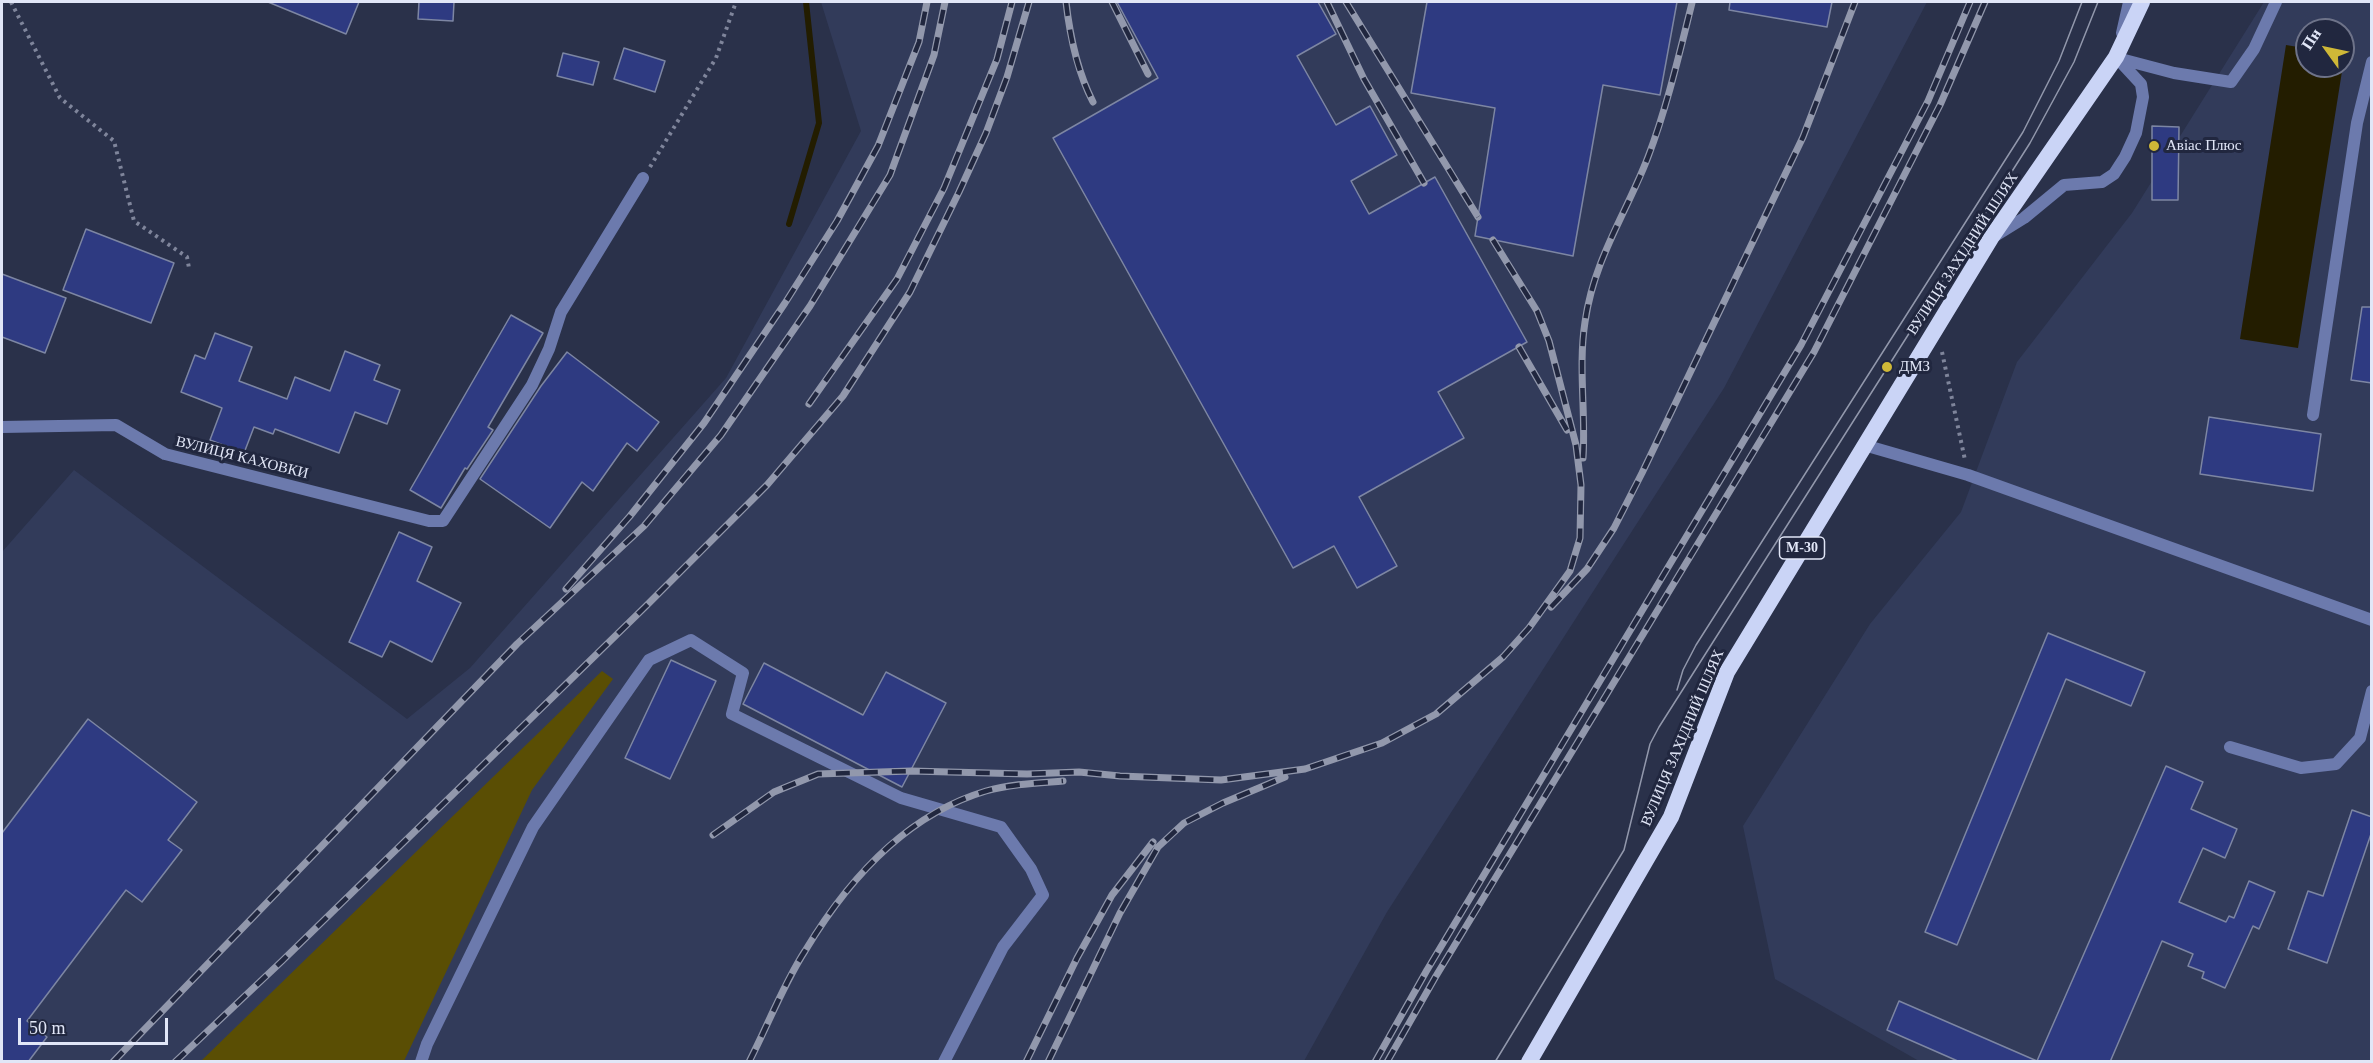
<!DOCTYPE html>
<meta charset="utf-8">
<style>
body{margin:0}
#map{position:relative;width:2373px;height:1063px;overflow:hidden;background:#2a314a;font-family:"Times New Roman",serif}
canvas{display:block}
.frame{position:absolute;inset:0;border:3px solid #e1e6f7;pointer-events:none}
.north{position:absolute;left:2295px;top:18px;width:60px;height:60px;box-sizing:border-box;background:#21273f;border:2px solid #6e7389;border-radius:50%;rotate:303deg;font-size:16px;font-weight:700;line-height:24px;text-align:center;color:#e1e6f7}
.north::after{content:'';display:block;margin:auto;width:21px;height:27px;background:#cfb837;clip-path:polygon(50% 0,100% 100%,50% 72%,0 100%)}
.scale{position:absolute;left:18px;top:1018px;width:150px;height:27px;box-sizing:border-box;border:3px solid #e1e6f7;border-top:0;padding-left:8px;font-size:18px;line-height:21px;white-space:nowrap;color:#e1e6f7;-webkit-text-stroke:4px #21273f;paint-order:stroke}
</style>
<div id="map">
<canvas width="2373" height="1063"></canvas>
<div class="frame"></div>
<div class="north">Пн</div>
<div class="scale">50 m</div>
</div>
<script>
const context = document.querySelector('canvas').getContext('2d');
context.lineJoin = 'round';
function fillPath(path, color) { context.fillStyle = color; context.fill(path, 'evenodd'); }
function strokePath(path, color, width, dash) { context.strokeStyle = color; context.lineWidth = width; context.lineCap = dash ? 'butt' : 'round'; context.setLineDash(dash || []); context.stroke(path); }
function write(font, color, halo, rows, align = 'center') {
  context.font = font + ' "Times New Roman",serif'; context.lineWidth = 6; context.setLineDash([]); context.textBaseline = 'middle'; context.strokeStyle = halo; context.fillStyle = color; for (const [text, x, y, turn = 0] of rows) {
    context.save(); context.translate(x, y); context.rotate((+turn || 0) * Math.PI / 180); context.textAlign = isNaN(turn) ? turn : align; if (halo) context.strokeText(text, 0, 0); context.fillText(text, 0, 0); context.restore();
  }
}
fillPath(new Path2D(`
 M821 2H1927L1724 388 1387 912 1304 1061 2 1062V552L74 470 407 719 470 668 726 378 861 131Z
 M2264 2H2371V1061H1919L1775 979 1743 826 1870 624 1961 512 2017 362 2132 213ZM2307 30H2343V66H2307Z`), '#323b5a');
fillPath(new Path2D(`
 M602 671 613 679 532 790 404 1061H201Z`), '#5a4e04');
fillPath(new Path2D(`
 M2300 32 2307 33V66H2343V39L2347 40 2298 348 2240 339 2286 45 2298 47Z`), '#231d00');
strokePath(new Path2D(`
 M789 224 819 123 806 2`), '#231d00', 6);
const building = new Path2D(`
 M268 2H359L346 34Z
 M419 2H454L453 21 418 19Z
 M1117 2H1318L1336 34 1297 56 1336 125 1370 106 1397 155 1351 181 1369 214 1435 177 1527 342 1438 392 1464 438 1359 497 1397 566 1357 588 1334 546 1293 568 1053 138 1158 78Z
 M1427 2H1677L1660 95 1603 85 1573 256 1475 236 1495 108 1411 93Z
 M1730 2H1832L1827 27 1729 10Z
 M624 48 665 61 655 92 614 79Z
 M563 53 599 62 593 85 557 76Z
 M2152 126 2179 127 2178 200H2152Z
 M86 229 174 263 151 323 63 290Z
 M2 274 66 298 45 353 2 337Z
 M2362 307H2372V383L2351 380Z
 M511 315 543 333 488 427 493 430 467 469 465 468 441 508 410 490Z
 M215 333 252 347 239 381 287 399 295 377 330 391 345 351 380 365 374 380 400 390 387 424 355 412 339 453 275 429 273 434 254 427 244 453 210 440 222 408 181 392 195 355 205 359Z
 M567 352 659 422 637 451 627 443 593 491 582 482 550 528 480 479 541 386Z
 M2209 417 2321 434 2313 491 2200 474Z
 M399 532 432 547 417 581 461 603 432 662 390 641 382 657 349 642Z
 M2048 633 2145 672 2131 706 2066 679 1957 945 1925 932Z
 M671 660 716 681 670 779 625 758Z
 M764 663 863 715 886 672 946 703 902 787 743 704Z
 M88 719 197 802 168 840 182 850 142 902 126 890 27 1021 47 1037 28 1062H2V833Z
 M2166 766 2203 782 2191 809 2237 829 2225 858 2203 848 2179 902 2226 922 2229 916 2234 918 2249 881 2275 892 2259 929 2253 926 2225 988 2202 978 2204 972 2188 966 2193 954 2162 941 2110 1062H1960L1887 1030 1899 1001 2037 1061Z
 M2352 810 2372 817V831L2327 963 2288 949 2308 891 2323 896Z`);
fillPath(building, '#2e3a81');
strokePath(building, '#7d86a3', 1.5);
strokePath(new Path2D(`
 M11 2 60 98 114 141 134 221 187 257 189 268
 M650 167 716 58 736 2
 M1942 352 1965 460`), '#7f859b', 4, [3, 4.5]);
strokePath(new Path2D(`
 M2117 58 2174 73 2231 82 2254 49 2276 2
 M1995 236 2024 218 2064 185 2102 182 2114 174 2125 157 2136 133 2143 97 2141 84 2116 57
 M2313 415 2357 123 2372 62
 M2 427 116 425 165 454 429 521H443L532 385 549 349 561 312 643 178
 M2230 747 2301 768 2336 764 2360 738 2372 691
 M421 1062 427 1044 533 827 649 660 691 640 743 673 732 714 901 798 1001 827 1031 869 1043 895 1003 947 944 1062`), '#6c7aad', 12);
strokePath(new Path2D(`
 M2122 33 2129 2
 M1864 445 1968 475 2372 620`), '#6c7aad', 12);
strokePath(new Path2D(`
 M1529 1062 1671 817 1727 672 1991 238 2116 57 2142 2`), '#cad4f6', 16);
strokePath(new Path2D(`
 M1677 690 1683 670 1696 645 2023 132 2059 61 2082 2
 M1495 1062 1624 850 1650 744 1659 727 2030 143 2074 62 2098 2`), '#9298ac', 1.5);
const rail = new Path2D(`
 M1066 2C1070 37 1077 71 1093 102
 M1112 2 1148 74
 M1327 2 1364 79 1424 183
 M1346 2 1478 217
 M1519 347 1567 430
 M809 404 897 279 944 188 997 59 1012 2
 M1583 458C1586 413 1578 367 1585 322 1594 259 1626 214 1648 157 1667 107 1679 55 1692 3
 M566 589 630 516 704 423 785 303 837 221 878 146 919 42 927 2
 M1551 607 1587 569 1614 528 1642 473 1803 137 1855 2
 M713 835 774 792 818 774 911 771 1027 774 1079 772 1120 776 1221 780 1305 769 1382 743 1436 714 1503 657 1529 628 1570 571 1580 538 1581 485 1576 445 1549 341 1537 311 1493 240
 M113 1062 517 644 644 526 721 435 810 306 890 175 934 55 945 2
 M175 1062 282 961 645 607 767 485 843 396 910 292 959 192 986 133 1007 77 1029 2
 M749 1062C768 1025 783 985 805 951 847 881 905 815 986 791 1011 784 1038 783 1063 781
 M1026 1062 1077 958 1112 895 1153 842
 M1048 1062 1120 913 1158 847 1184 823 1223 803 1285 777
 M1375 1062 1427 970 1801 345 1928 101 1970 2
 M1387 1062 1436 976 1814 352 1940 105 1985 2`);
strokePath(rail, '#9298ac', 7);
strokePath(rail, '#21273f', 4.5, [14]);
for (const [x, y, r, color] of [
 [2154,146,6,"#cfb837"],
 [1887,367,6,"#cfb837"]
]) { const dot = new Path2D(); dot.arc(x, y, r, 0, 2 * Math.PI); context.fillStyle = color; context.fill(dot); strokePath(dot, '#21273f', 2); }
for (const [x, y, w] of [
 [1802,548,45]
]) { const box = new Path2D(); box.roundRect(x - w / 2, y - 11, w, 22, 4.5); context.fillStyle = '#21273f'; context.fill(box); strokePath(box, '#e1e6f7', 1.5); }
write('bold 14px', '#e1e6f7', null, [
 ["М-30",1802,548]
]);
write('15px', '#e1e6f7', '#21273f', [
 ["Авіас Плюс",2166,146],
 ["ДМЗ",1899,367]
], 'left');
write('15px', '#e1e6f7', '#21273f', [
 ["ВУЛИЦЯ ЗАХІДНИЙ ШЛЯХ",1963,254,-57],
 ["ВУЛИЦЯ КАХОВКИ",242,458,14],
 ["ВУЛИЦЯ ЗАХІДНИЙ ШЛЯХ",1683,738,-67]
]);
</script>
